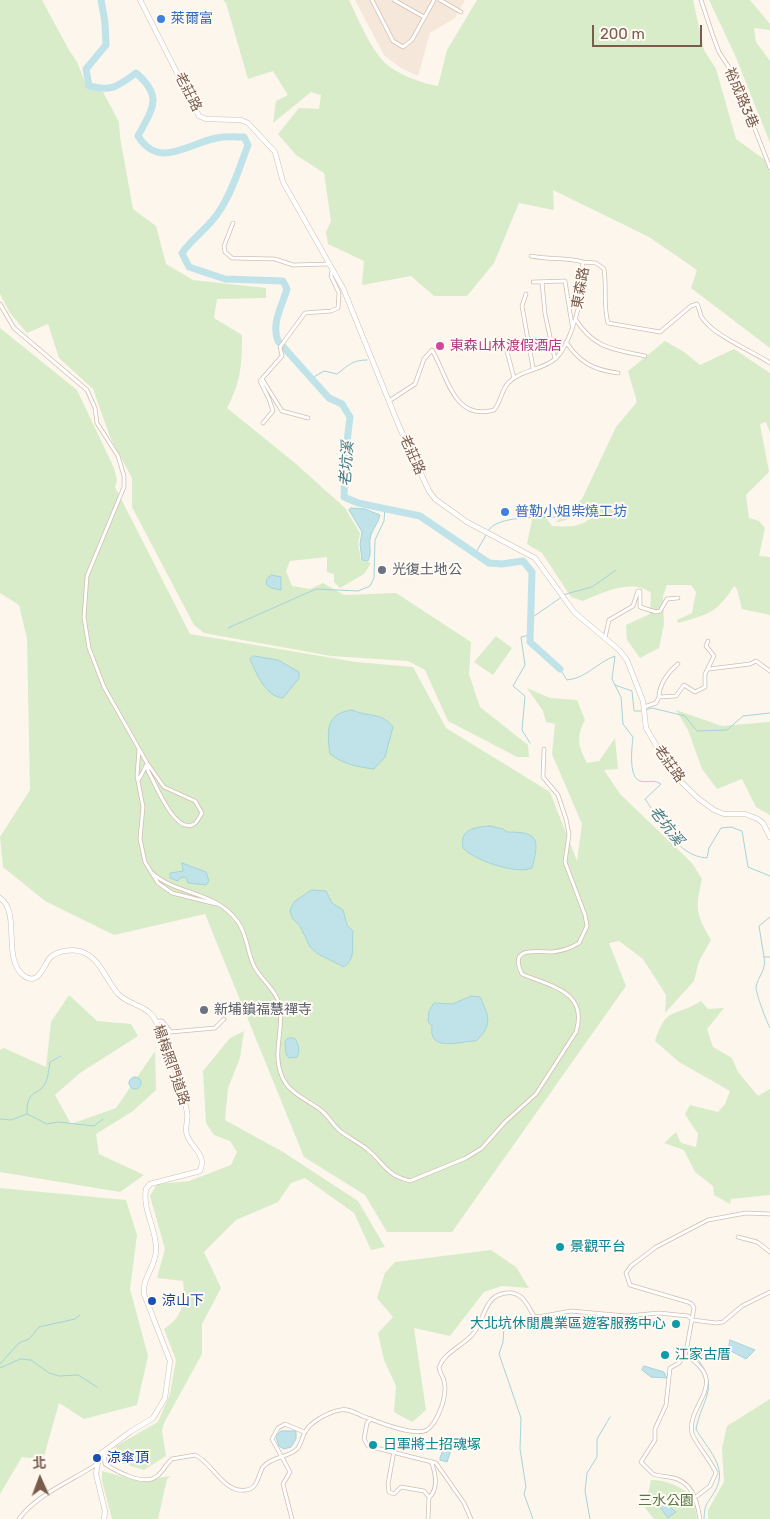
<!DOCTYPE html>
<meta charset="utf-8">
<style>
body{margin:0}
#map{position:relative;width:770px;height:1519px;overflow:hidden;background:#fdf6ec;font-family:Rubik,"Noto Sans TC",sans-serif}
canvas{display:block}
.north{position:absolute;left:15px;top:1454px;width:50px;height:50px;-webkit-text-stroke:4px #fffaf3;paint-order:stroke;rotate:358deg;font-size:14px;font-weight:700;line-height:20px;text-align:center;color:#7a5c4d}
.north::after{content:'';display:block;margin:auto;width:18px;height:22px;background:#7a5c4d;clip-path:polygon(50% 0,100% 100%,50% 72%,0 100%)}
.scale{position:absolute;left:592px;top:25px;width:110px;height:22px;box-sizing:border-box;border:2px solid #7a5c4d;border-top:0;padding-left:6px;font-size:15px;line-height:18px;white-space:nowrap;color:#7a5c4d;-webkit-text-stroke:4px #fffaf3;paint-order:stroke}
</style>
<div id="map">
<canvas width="770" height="1519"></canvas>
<div class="north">北</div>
<div class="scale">200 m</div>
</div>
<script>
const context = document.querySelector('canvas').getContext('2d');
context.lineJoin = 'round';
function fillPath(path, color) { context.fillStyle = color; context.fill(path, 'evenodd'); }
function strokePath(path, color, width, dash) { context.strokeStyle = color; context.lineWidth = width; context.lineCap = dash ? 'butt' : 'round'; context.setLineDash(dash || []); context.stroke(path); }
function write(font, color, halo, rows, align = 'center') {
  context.font = font + ' Rubik,"Noto Sans TC",sans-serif'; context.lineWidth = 4; context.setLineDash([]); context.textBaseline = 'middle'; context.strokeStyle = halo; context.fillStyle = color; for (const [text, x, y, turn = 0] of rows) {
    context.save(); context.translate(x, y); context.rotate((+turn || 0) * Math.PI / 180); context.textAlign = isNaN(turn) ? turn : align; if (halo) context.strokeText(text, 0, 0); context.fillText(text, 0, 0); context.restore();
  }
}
fillPath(new Path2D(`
 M355 0H465L455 18 430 33 418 76 399 67 384 55Z`), '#f5e8da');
fillPath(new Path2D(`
 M0 0H42L69 50 77 62 87 87 103 92 119 122 120 137 133 209 156 226 166 264 193 280 266 288V298L217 299 214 318 242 335C242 364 241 382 227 408L295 463 345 508 360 533 358 544 361 560 371 563 364 574 340 588 334 582V574L327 572V557L290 561 286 571 292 586 310 589 323 583 344 595 396 593 471 642 469 674 480 707 528 745 529 757H517L448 721 425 670 408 661 331 656 204 633 194 625 132 507V478L110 437 93 389 59 358 48 324 27 333 10 313 0 294Z
 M223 0H349C359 20 369 46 384 62 395 73 423 84 438 86L447 50 477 0H693L704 50 716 69 736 139 765 160 770 172V348L691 288 697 270 649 237 553 190 554 210 519 203 494 263 467 296H434L411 276 362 285 364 261 328 244 326 232 331 221 324 173 296 155 278 134 299 108 319 109 321 95 311 92 273 123 276 101 288 95 273 71 248 79 226 3Z
 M709 0H750L770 24V30L754 28 756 42 770 61V143L735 55Z
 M0 328 77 390 114 468 117 480 115 487 190 634 356 662 413 667 446 728 550 792 577 861 582 824 552 754 555 724 546 722 543 711 527 688 550 698 577 700 585 720C576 737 578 746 587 763L599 761 615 738 618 769 604 770 620 794 692 863 702 879C695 908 696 914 711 940L699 961 694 981 665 1013 666 995 643 959 619 941 609 943 626 986 452 1232H387L365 1195 304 1157 205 914 114 935 45 901 3 867 0 837 30 790 27 639 19 605 0 593Z
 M665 341 684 352 700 365 734 349 770 373V433L766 422 760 424 769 472 746 495 749 518 759 521 765 528 759 556 770 557V615L742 609 737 589 734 586C716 614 709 614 678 623L677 620 692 613 696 592 691 585H667L663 596 664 624 659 648 640 658 627 640 626 625 650 614 651 593C632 578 602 593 583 601L571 597 542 553 527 544 533 515 543 513 552 526C569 527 587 528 595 511L555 523 582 499 616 427 637 402 628 371Z
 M496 636 512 648 493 675 474 662Z
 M676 710 722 726 770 722V815L756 807 742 779 717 789 702 769 688 730Z
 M69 995 97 1021 131 1024 138 1036 80 1073 55 1095 71 1124 116 1108 155 1051 156 1090 133 1111 96 1134 99 1154 144 1175 120 1192 0 1172V1050L4 1048 46 1067 51 1022Z
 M701 1001 708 1009 724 1008 707 1029 713 1047 732 1058 738 1072 758 1096 770 1089V1195L731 1199 730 1204 714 1195 713 1186 695 1172 684 1150 664 1143 676 1132 681 1143 696 1147 698 1134 685 1114 690 1105 718 1112 725 1104 730 1091 679 1062 655 1041C666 1005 675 1018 701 1001Z
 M244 1031 240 1058 228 1088 225 1120 283 1152 358 1201 385 1247 371 1250 354 1213 305 1178 291 1183 278 1202 236 1220 204 1252 221 1288 202 1324V1354L164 1423 162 1431 166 1456 144 1470 108 1459 116 1446 158 1422 170 1394 176 1360 164 1329C182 1318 186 1301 183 1281L157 1278 165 1249 150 1196 157 1184 189 1181 231 1165 237 1152 230 1141 214 1135 206 1123 203 1071 230 1038Z
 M0 1188 126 1200 137 1235 130 1289 148 1356 137 1405 84 1419 59 1403 43 1460 22 1457 0 1494Z
 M491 1250 516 1267 529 1288 502 1286 484 1292 450 1336 414 1328 426 1410 412 1422 394 1412 396 1386 384 1360 378 1333 393 1317 377 1298 385 1273 395 1262Z
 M770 1399V1519H708V1510L724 1482 722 1448 727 1426Z
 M102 1471 139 1481 171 1476 167 1479 158 1519H112L102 1481Z
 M651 1480C668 1480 680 1487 693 1496L697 1519H654L645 1508Z`), '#d8ecc9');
const water = new Path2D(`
 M351 508 365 509 380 515C378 524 371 531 370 539 369 547 372 553 368 561L362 560 360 544 362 532 349 510Z
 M272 575 281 577V590L271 588 266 584 267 579Z
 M254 656 278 660 299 672V678L283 698C266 697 256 673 250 659Z
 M352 710C367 717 382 712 393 727L385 757 374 769C358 767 343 764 330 754 327 732 325 713 352 710Z
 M490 826 503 829 507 832C538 832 540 838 532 868 516 875 474 860 463 848 459 829 475 827 490 826Z
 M182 863 206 872 209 881 206 885 188 883 186 877 180 878 178 881 170 878V873L183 871Z
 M312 890 326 891 332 903 343 910 347 925 353 931C351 945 357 957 344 967L318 954 310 947 300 926 292 918 290 910 294 902Z
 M472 996 480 997C489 1016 493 1025 476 1041 460 1041 428 1053 432 1026L428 1022 429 1011 434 1003 452 1004Z
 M288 1038H294C299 1043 300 1051 297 1057L289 1058 286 1054 285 1042Z
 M129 1083a6 6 0 1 1 12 0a6 6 0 1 1-12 0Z
 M730 1340 755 1350 746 1359 729 1350Z
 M644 1366 664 1372 667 1378 651 1377 642 1370Z
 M281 1431H296V1439L291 1447 284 1449 279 1446 276 1437Z
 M448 1438 454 1442 447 1462 440 1460V1458Z
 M665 1503 676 1512 668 1518 659 1506V1504Z`);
fillPath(water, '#bfe3e8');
strokePath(water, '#a5d3da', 1);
strokePath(new Path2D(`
 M312 378 324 371 337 374C349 365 352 360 367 360
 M488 531C497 515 539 518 555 517
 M475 554 486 535
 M530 619 566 594 592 587 616 570
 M228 628 316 589 358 591 370 586 374 578 375 540 384 521 385 508
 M560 669 567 680C587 678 596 663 615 656L612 679 621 697 623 724 633 737C632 747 628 777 640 781 648 783 653 779 661 784L645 799C661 822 677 856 707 858L709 848 721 828 731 827 742 831 748 867 770 876
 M615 685 632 691 634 711H641
 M645 710 652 708 685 716 697 731 727 730 743 716 770 713
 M530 743 522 730 525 696 513 686 525 665 521 637 530 635
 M770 917 759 926 764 957H770
 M764 957C767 970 758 976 756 987 756 994 767 1023 770 1028
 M27 1114C26 1088 39 1097 46 1082 48 1077 49 1068 50 1062L61 1056
 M0 1119 11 1120 27 1114 47 1124 58 1122 94 1126 103 1119
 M511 1319 504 1326 503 1342 499 1354 521 1418 520 1449 526 1487 524 1494 533 1519
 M696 1357C721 1388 702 1398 696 1429 707 1449 729 1467 715 1491 707 1505 705 1501 704 1519
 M0 1364 19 1343 29 1339 39 1327 75 1319 80 1315
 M0 1368 20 1359 31 1360 49 1373 59 1376 78 1375 97 1387
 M590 1519 585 1491 587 1473 597 1457V1439L610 1417`), '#a5d3da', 1);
strokePath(new Path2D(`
 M101 0 105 22 106 45 86 69 89 86C112 92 118 86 136 73 164 97 152 109 138 136 159 170 188 143 217 138 226 136 236 137 244 137L248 145C240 166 233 190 220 210 210 227 193 237 182 253L189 267 225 279 283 281 287 289C282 306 271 324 278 341L329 398 342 404 350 417 345 458 344 497 358 503 420 516 489 563 502 564 523 561 532 572 530 642 560 669`), '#bfe3e8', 7);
const minor = new Path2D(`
 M372 0 393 41 403 47 412 40 434 0
 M394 0 424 17
 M440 0 461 12
 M701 0 713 36 719 52 734 75 770 168
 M233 223 224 246 225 252 232 258 275 259 293 265 329 264
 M531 256C549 260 565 257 583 262
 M533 282 565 281 572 325
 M542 282 545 314 555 359
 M526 294 522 306 533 368
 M0 304 14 328 87 390 95 408 97 423 118 456 124 476V487L87 576 84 617 89 648 104 687 147 763 164 787 195 801 202 813C199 817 197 824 192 825 174 832 155 783 148 771L147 763
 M576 320C595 349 613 349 645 356
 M566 342C580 363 594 370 618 373
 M505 344 514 378
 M262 379 282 411 308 418
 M389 401 415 384 424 359 432 350C447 374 453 422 494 410 501 402 501 391 508 383 522 369 543 370 555 359 569 347 579 310 581 292 583 281 581 272 583 262L596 263 604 269C607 288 603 305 608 323L660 332 691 306 697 304C699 308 700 312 701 316 711 335 753 351 770 363
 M263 423 273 411 269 399 260 381 282 356 280 347 305 313 331 311 338 308 339 293 331 276 332 271
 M605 638 609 620 633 606 638 591H640V607L656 612 660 611 667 599 678 598
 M709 669 750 664 756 661 770 671
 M659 697C659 685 668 672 678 664
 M644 707 656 703 659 697 676 696 684 685 695 692 705 687V674L714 656 706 646 708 641
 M139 749 137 776 143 807 140 839 145 862 158 883 172 893 216 904
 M138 781 147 764
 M151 872C177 896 215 890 238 922 248 936 247 954 255 968 264 983 279 992 280 1010 283 1032 273 1052 281 1074 288 1094 307 1099 322 1111 329 1117 333 1125 340 1131 349 1138 360 1143 368 1150 377 1157 384 1168 393 1174 398 1178 404 1179 410 1181L466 1158 482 1148 505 1122 536 1094 576 1032C589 991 549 986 522 974 508 946 536 952 552 952 562 951 571 948 579 943L587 926 585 915 565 862 569 834 566 819 558 795 543 777 544 749
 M156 1021H162L171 1032 215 1028 224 1019
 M738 1237 757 1242 770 1252
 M685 1355C732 1383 686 1404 692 1433 693 1440 712 1462 716 1473L710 1486 697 1496
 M371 1419 367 1423 364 1439 368 1446 436 1463 464 1503 471 1519
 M394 1451 388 1484 389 1492 394 1494 401 1487 424 1491 429 1497 428 1519
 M104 1452 105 1464C116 1471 143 1486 156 1477 163 1472 166 1464 172 1459L195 1455C212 1462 224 1494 246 1490 258 1489 258 1475 263 1467 272 1456 288 1458 297 1449 301 1445 302 1437 305 1432 310 1422 329 1412 340 1410 349 1408 357 1414 365 1417 378 1422 415 1437 427 1430 438 1422 448 1395 444 1381 443 1376 439 1372 439 1367 445 1352 461 1347 472 1335 480 1326 482 1315 488 1305 494 1293 511 1289 521 1297 527 1302 530 1310 534 1316L538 1317 571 1311 627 1316 659 1313 688 1316 693 1320 716 1323 723 1322 742 1306 770 1292
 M429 1498C439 1488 436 1474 431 1461
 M19 1519C37 1494 72 1481 97 1464
 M292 1519 283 1484 290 1472 272 1439 278 1428 285 1424 304 1432
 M700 1519C697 1500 692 1480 669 1477 663 1476 658 1476 653 1474L641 1462 655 1440V1429L666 1405 670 1368 679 1363 686 1352 694 1308 692 1304 688 1302 630 1285 626 1273 631 1266 656 1247 708 1220 746 1213 770 1214`);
const tertiary = new Path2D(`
 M140 0 199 116 206 119 241 120 248 123 275 152 283 182 343 288 399 426 429 491 435 499 467 522 535 558 574 612 619 650 627 660 643 701 646 728 673 774 699 799 714 810 724 814H745L758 819 763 823 770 837
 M0 898C21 912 2 958 23 975 38 987 43 967 49 959 56 950 75 948 85 953 100 960 107 981 118 994 127 1003 141 1005 150 1013 162 1024 184 1095 187 1112 189 1120 184 1127 187 1135 192 1149 207 1154 200 1171L150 1184 146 1189C142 1210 157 1229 156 1250 156 1266 142 1278 144 1294L170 1361 165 1398 153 1418 130 1432 99 1455 96 1474 105 1511 104 1519`);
strokePath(minor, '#d1beb0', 4.5);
strokePath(tertiary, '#d1beb0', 5.5);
strokePath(minor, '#fff', 3);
strokePath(tertiary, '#fff', 4.5);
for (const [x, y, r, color] of [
 [161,19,5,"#3f7fe0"],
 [440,346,5,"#d1479c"],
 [505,512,5,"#3f7fe0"],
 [382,570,5,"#6b7280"],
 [204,1010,5,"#6b7280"],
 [560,1247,5,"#0f9aa8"],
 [152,1301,5,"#1a4fb4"],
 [676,1324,5,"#0f9aa8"],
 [665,1355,5,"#0f9aa8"],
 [373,1445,5,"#0f9aa8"],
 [97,1458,5,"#1a4fb4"]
]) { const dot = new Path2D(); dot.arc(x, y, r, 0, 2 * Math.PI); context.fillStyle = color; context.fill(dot); strokePath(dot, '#fffaf3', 2); }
write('14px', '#366cbe', '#fffaf3', [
 ["萊爾富",171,19],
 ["普勒小姐柴燒工坊",515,512]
], 'left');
write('14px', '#7a5c4d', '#fffaf3', [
 ["老莊路",188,92,63],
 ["裕成路3巷",741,98,67],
 ["東森路",581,288,-80],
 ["老莊路",412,455,66],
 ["老莊路",669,764,54],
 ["楊梅照門道路",171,1065,71]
]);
write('14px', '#b23c85', '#fffaf3', [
 ["東森山林渡假酒店",450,346]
], 'left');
write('14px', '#5b616d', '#fffaf3', [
 ["光復土地公",392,570],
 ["新埔鎮福慧禪寺",214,1010]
], 'left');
write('14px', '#0d838f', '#fffaf3', [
 ["景觀平台",570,1247],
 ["大北坑休閒農業區遊客服務中心",666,1324,"right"],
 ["江家古厝",675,1355],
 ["日軍將士招魂塚",383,1445]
], 'left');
write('14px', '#164399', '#fffaf3', [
 ["涼山下",162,1301],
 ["涼傘頂",107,1458]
], 'left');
write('14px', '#537a41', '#fffaf3', [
 ["三水公園",666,1501]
]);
write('italic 15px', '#437c86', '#fffaf3', [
 ["老坑溪",347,464,-86],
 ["老坑溪",666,826,52]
]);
</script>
